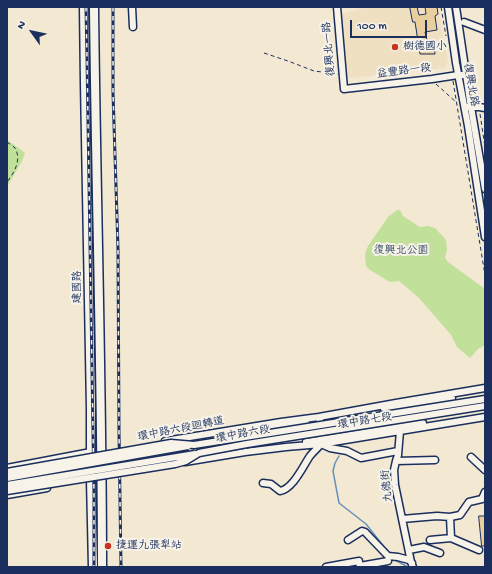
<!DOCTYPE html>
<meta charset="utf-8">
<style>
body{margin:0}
#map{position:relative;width:492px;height:574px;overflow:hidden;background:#f3e8d2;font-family:"Gochi Hand",sans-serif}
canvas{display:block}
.frame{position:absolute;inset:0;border:8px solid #1b2f5e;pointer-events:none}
.north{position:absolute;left:12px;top:12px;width:40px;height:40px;-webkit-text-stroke:3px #f7f3e8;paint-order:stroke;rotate:303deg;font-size:11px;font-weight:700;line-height:16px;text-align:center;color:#1b2f5e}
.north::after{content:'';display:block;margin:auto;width:14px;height:18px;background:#1b2f5e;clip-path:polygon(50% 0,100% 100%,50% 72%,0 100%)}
.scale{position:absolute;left:350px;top:20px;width:77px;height:18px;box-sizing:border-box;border:2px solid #1b2f5e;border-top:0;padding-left:5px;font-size:12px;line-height:14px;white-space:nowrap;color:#1b2f5e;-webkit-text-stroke:3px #f7f3e8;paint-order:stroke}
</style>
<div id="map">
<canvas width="492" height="574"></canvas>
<div class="frame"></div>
<div class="north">N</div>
<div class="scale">100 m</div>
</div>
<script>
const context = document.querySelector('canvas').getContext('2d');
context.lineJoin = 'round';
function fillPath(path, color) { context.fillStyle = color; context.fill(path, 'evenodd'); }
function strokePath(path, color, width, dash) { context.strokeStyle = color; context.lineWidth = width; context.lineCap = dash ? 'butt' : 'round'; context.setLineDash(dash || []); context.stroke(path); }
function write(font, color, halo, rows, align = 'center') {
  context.font = font + ' "Gochi Hand","LXGW WenKai TC",sans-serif'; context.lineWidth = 4; context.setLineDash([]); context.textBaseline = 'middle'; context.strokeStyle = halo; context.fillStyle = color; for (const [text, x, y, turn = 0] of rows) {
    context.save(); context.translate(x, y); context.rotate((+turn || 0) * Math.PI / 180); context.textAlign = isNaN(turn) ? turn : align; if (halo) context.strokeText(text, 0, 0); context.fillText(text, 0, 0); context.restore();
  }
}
fillPath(new Path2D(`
 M368 7H439L442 31 448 62 444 68 351 78 347 75 341 14Z`), '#f0e0c2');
fillPath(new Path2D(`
 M7 140 20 149 25 153 22 161 7 187Z
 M397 210H400L403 216 420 227 428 226 435 228 446 240 447 249 445 258 448 262 485 289V345L478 349 470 358 457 347 451 335 419 298 399 281 390 282 370 270 366 266 365 254 368 246 388 217Z`), '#c1e099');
strokePath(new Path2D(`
 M339 456 335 463 333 471 339 503 366 524 385 548
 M395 560 406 566`), '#6790ba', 1.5);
const building = new Path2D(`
 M410 7H417L419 15 426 14 425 7H437L438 14 435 16 437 30 425 32 427 40 434 41 435 54H420L415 22H413Z
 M479 516H485V546H482Z`);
fillPath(building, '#e9ce9e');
strokePath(building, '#1b2f5e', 1);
const minor = new Path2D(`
 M132 7 133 27
 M337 7 344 89 432 79 458 75H466
 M448 7 456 63 468 126 485 237
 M456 7 470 101 485 189
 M464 22 485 30
 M467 107H479L485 108
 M397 407 400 431 398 455 396 461 394 470 395 485 411 562 413 567
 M384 409 452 398
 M251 435 263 430 306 423
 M165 441 281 422 319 417 396 403 485 388
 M306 442 423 423
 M321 444 330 448 347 451 361 458 398 451
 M471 457 485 470
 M396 461 435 460
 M185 462 245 452 286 447 321 444 485 417
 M7 468 91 452
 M263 483 271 484 280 491C293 489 303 466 310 456 313 452 318 448 321 444L320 420
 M7 495 47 488
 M450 517 451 538
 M402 519 437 516 450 517 460 515 469 502 482 499 485 492
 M348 540 362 531 365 532 388 556 398 557 409 560 412 563
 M430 540 451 538 479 550
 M409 550 424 547 440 553
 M360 566 388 561
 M326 567 359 561 360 567`);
const major = new Path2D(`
 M84 7 85 84 91 409V480L93 567
 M94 7C96 194 102 380 102 567`);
strokePath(minor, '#1b2f5e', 9);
strokePath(major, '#1b2f5e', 11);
strokePath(new Path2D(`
 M441 7 446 36
 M264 53 288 61 314 71 338 74
 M453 81 485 275
 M473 83 476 101
 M436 84 457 103
 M480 114 485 147
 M7 142C10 144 13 146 15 148 22 160 14 173 7 182`), '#1b2f5e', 1, [4, 3]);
strokePath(minor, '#f7f3e8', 6);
strokePath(major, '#f7f3e8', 8);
const rail = new Path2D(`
 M86 7 87 58 94 493V567
 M113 7V93L118 249 119 431 121 567`);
strokePath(rail, '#1b2f5e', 3);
strokePath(rail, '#f7f3e8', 1.5, [4.5]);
const minorBridge = new Path2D(`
 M7 472 171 443 194 445 485 399
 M7 478 188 446
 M7 485 195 454
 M7 491 175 464 186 461 199 453 247 444 485 406`);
strokePath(minorBridge, '#1b2f5e', 9, []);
strokePath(minorBridge, '#f7f3e8', 6);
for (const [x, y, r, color] of [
 [395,47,4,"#c8321e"],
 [108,546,4,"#c8321e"]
]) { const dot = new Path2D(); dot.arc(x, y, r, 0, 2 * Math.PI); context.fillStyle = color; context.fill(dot); strokePath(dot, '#f7f3e8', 1.5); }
write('11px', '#1b2f5e', '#f7f3e8', [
 ["樹德國小",403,47],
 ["捷運九張犁站",116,546]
], 'left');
write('11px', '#1b2f5e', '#f7f3e8', [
 ["復興北一路",330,49,-95],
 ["益豐路一段",404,72,-7],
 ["復興北路",470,85,80],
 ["建國路",78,287,-90],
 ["環中路七段",365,422,-9],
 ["環中路六段迴轉道",181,430,-11],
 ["環中路六段",243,435,-10],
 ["九德街",388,486,-96]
]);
write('11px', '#3c526a', '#f7f3e8', [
 ["復興北公園",401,251]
]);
</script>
